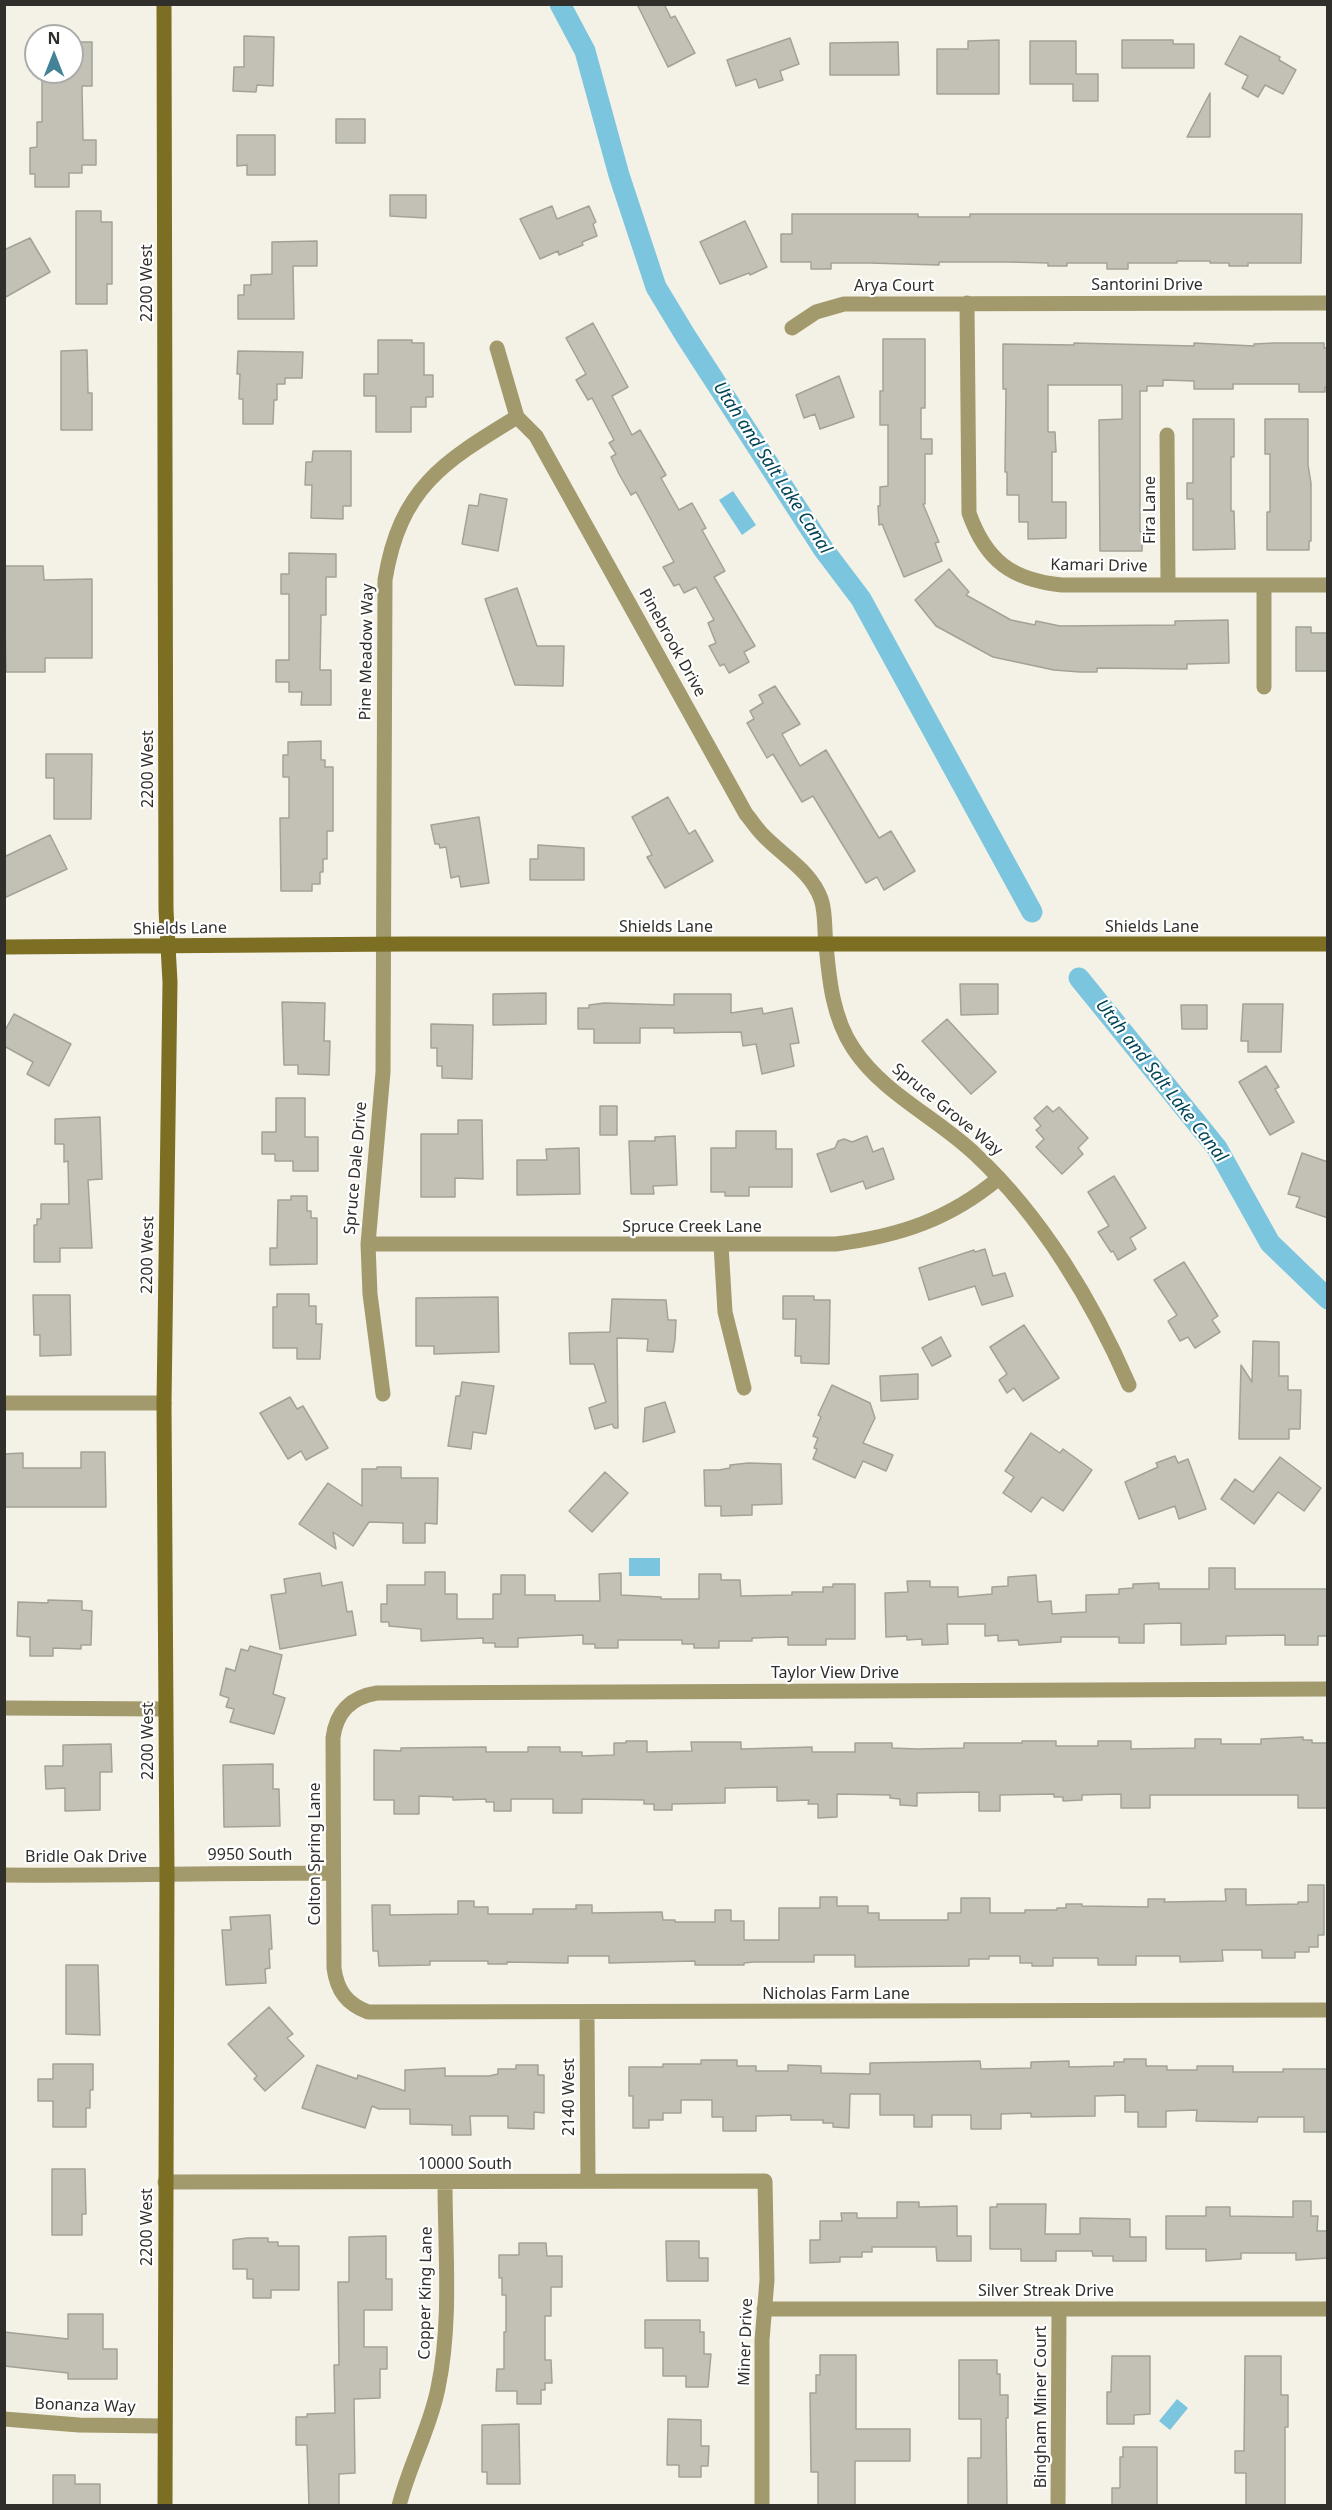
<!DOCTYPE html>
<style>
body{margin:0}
#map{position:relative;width:1332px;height:2510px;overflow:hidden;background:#f4f2e7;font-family:"Noto Sans",sans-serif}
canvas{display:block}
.frame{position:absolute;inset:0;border:6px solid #302f2b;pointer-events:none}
.north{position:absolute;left:24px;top:24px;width:60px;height:60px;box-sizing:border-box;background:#fff;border:2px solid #acacaa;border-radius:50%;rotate:0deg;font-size:16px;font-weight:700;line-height:24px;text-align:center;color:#302f2b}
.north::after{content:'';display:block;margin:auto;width:21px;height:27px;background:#448298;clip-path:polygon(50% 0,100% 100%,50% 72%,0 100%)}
</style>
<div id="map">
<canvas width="1332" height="2510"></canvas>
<div class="frame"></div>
<div class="north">N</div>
</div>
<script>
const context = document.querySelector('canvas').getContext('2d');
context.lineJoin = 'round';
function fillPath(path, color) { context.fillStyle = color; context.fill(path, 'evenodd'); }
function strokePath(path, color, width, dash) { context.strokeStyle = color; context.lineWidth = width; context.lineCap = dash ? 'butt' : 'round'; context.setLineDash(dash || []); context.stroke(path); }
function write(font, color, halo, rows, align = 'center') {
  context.font = font + ' "Noto Sans",sans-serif'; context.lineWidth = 4.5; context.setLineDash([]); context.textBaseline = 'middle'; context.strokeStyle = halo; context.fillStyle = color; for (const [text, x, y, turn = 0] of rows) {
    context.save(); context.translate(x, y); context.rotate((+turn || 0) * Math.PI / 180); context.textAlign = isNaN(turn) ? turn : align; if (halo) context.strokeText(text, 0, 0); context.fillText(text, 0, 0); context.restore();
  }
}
fillPath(new Path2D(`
 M733 491 756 525 742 535 719 500Z
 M629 1558H660V1576H629Z
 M1177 2399 1188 2408 1170 2430 1159 2421Z`), '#7cc5de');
strokePath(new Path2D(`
 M560 4 585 51 619 175 656 287 685 335 824 550 861 599 1032 912
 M1079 978 1217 1148 1270 1243 1328 1299`), '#7cc5de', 21);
const building = new Path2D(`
 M637 4H664L671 18 675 16 695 53 668 67Z
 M244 36 274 37 273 86 257 85 256 92 233 91 234 67H244Z
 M1240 36 1280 57 1279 60 1296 70 1283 94 1265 85 1258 97 1242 88 1248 76 1225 64Z
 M790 38 799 64 780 71 783 80 759 88 756 79 736 86 727 60Z
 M999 40V94H937V49H968V41Z
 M1122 40H1173V44H1194V68H1122Z
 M1030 41H1076V74H1098V101H1073V84H1030Z
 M72 42H92V86H82L83 140H96V165H82V173H69V187H35V174H30V148L37 147V122H42V72H72Z
 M898 42 899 75H830V43Z
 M1210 93V137H1187Z
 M336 119H365V143H336Z
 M237 135H275V175H247V165L237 166Z
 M390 195H426V218L390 216Z
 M552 206 557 219 589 206 596 222 593 224 597 236 582 242 583 245 559 255 558 251 540 259 520 219Z
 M76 211H101V222H112V284H107V304H76Z
 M792 214H918V217H970V214H1302L1301 263H1248V266H1229V263H1210V261H1177V263H1128V269H1107V263H1067V266H1048V263L1009 262H939V265L869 263H831V269H811V262H781V234H792Z
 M745 221 767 267 750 275 749 273 720 284 700 242Z
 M30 238 50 272 4 298V250Z
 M317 241V266H293L294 319H238V295H244V285H251V275L272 274V242Z
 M593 323 628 387 612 396 632 435 640 430 666 475 661 478 679 510 692 503 706 528 702 530 725 571 714 577 755 646 744 652 749 662 729 673 724 664 720 666 709 646 716 643 708 623 714 620 696 587 684 593 679 584 674 586 663 567 674 562 636 492 631 495 619 474 611 457 616 454 609 443 614 440 592 398 588 400 576 380 586 374 566 338Z
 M883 339H925V408H921V439H932V454H925V504H923L939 542 935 543 942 561 904 577 882 524 879 525 878 506H880V487L888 486V425H880V391H883Z
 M378 340H412V343H424V375H433V397H426V407H411V432H376V396H364V374H378Z
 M1074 343 1194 346V343L1254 346V344L1274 343H1324V348H1328V387H1325V392H1299V384H1233V389H1194V381L1163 380V386H1147V391H1140V532H1142V551H1100L1099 420 1122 419V385H1048V432H1055L1056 452H1052V502H1066V538L1028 539V522H1019V495H1007V472H1005L1006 389H1003V344L1074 345Z
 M87 350 88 393H92V430H61V351Z
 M238 351 303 352 302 378H285V384H277V400H274L273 424H243V399H239L240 374H237Z
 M839 376 854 417 820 429 815 414 804 418 796 395Z
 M1193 419H1234V457H1231V511H1234L1235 549 1193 550V499H1187V483H1193Z
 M1265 419H1308V465L1311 483V541H1309V550H1267V512H1270V454H1265Z
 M313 451H351V506H343V519L311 518 312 485H305L306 462H312Z
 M480 494 507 499 498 551 462 544 469 505 478 506Z
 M289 553 336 554V577H326V615H321L320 670H331V705H301L302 692H289V682H276V660H289V594H281V574H289Z
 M4 566H43L44 580 92 579V658H45V672H6Z
 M949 569 969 592 966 595 1011 620 1035 625 1036 621 1060 626 1175 625V621L1228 620 1229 663 1187 664V669L1097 668V672H1080L1054 670 993 657 936 626 915 600Z
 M517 588 537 646H564L563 686 515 685 485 599Z
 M1296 627H1311V633H1328V671H1296Z
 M775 686 800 724 782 734 800 766 826 750 879 838 891 831 915 871 884 890 877 877 866 883 813 796 802 802 773 754 767 758 747 723 754 719 750 711 763 703 759 695Z
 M321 741V760H325V767H333V831H327V859H323V872H320V884H312V891H281L280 818H289V777H283V755H288V742Z
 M46 754H92L91 819H54V778H46Z
 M668 797 689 834 695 830 713 861 665 888 647 857 652 855 632 817Z
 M479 817 489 883 461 887 459 876 451 878 446 847 440 848 439 844H435L431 825Z
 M50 835 67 869 4 898V857Z
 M538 845 584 848V880H530V859H538Z
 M960 984H998V1014L961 1015Z
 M546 993V1024L493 1025V994Z
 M674 994H731V1013L762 1008 763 1014 792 1008 799 1043 790 1044 794 1066 762 1074 756 1044 743 1046 741 1032 674 1033V1028H640V1043H594V1029H578V1008H589V1005L604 1003 674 1005Z
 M282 1002 325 1003 324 1041H330L329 1075 298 1074V1065H284Z
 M1243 1004H1283L1281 1052H1248V1041H1241Z
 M1181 1005H1207V1029H1182Z
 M14 1014 71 1044 49 1086 27 1074 33 1062 4 1046V1032Z
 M947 1019 996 1072 971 1094 922 1041Z
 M431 1024 473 1025 472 1079 442 1078V1066H437V1048H431Z
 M1266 1066 1279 1087 1275 1089 1294 1122 1270 1135 1239 1082Z
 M276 1098H305V1137H318V1171H293V1161H275V1154H262V1132H276Z
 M600 1106H617V1135H600Z
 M1047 1106 1053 1112 1059 1107 1088 1138 1078 1148 1083 1154 1062 1174 1036 1147 1044 1139 1036 1130 1041 1126 1034 1118Z
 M100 1117 102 1179 88 1180 92 1248H60V1262H34V1225H37V1219H41V1204H69L68 1161 64 1162V1144H55V1119Z
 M458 1120H482L483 1179 455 1178V1197H421V1134H458Z
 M736 1131H776V1149H792V1187H749V1196H725V1192H711V1148H736Z
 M675 1136 677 1185 653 1186 654 1194H631L629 1141H655V1137Z
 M867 1136 873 1152 883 1148 894 1179 866 1189 863 1181 831 1192 817 1154 835 1148 838 1141 844 1139 852 1142Z
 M579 1148 580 1194 517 1195V1160H547L546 1149Z
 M1302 1153 1328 1162V1218L1296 1207 1300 1197 1288 1194Z
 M1114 1176 1146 1228 1130 1238 1136 1249 1118 1260 1113 1251 1111 1252 1098 1232 1109 1226 1088 1192Z
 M291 1196H307V1211H311V1218H317V1264L270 1265V1248H277L278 1200H291Z
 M985 1249 993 1276 1005 1273 1013 1296 982 1305 975 1286 929 1300 919 1268 974 1250 975 1252Z
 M1184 1262 1218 1316 1212 1320 1220 1332 1195 1348 1188 1337 1180 1341 1168 1321 1177 1315 1154 1280Z
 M277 1294H309V1306H316V1324H322L320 1359H297V1348H273V1307H277Z
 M33 1295H70L71 1355 40 1356V1335H34Z
 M783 1296H814V1300H830L829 1364 801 1363V1356H795L796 1319H783Z
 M498 1297 499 1352 434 1354V1346H416V1298Z
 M612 1299 666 1300 668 1320H676L675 1340 673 1352 647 1351 648 1339 617 1338 618 1428H614L612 1424 595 1429 589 1408 606 1402 594 1364H570L569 1333 610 1332Z
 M1024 1325 1059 1378 1023 1401 1014 1388 1007 1393 999 1380 1007 1374 990 1347Z
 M941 1337 951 1356 932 1366 922 1348Z
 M1253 1341 1279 1342V1376H1288V1390H1301L1300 1429H1289V1439H1239L1241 1365 1252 1382Z
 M918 1374V1399L881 1401 880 1376Z
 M462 1382 494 1386 486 1434 473 1432 471 1449 448 1446 456 1396H460Z
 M832 1385 870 1403 875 1418 863 1443 893 1455 886 1471 863 1461 855 1478 813 1459 817 1449 814 1448 818 1438 813 1436 821 1417 818 1415Z
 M290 1397 297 1409 303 1406 328 1448 306 1460 301 1451 288 1459 260 1413Z
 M665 1402 675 1432 643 1442 645 1408Z
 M1031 1433 1060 1453 1063 1449 1092 1470 1063 1511 1042 1497 1031 1512 1003 1493 1014 1477 1005 1471Z
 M81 1452H105L106 1507H4V1454L23 1453V1468H81Z
 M1175 1456 1178 1463 1188 1459 1206 1509 1179 1519 1175 1506 1139 1519 1125 1482 1158 1467 1156 1463Z
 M1280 1457 1321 1488 1304 1511 1278 1492 1254 1524 1221 1499 1235 1479 1253 1492Z
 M748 1463 781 1464 782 1504 752 1505V1515L721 1516V1506H705L704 1470H719L730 1468V1465Z
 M377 1467H401V1478H438L437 1524 425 1523V1543H403V1523L369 1522 353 1546 333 1532 336 1549 299 1524 328 1483 362 1506V1469H377Z
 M605 1472 628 1493 592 1532 569 1511Z
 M1209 1568H1235V1589H1328V1636H1318V1645H1285V1635L1226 1636V1644L1181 1645V1623L1144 1624V1643H1119V1637H1061V1642L1019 1645 1018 1640 998 1641V1635L985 1636V1624H947L948 1644 922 1645V1639L907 1640V1636L886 1637 885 1593 908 1592 907 1581H930V1587H958V1597L992 1594V1587L1008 1586V1577L1036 1575 1038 1602 1051 1601 1052 1614 1086 1612V1595L1119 1594V1589L1133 1588V1584L1159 1583V1589H1209Z
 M425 1572H445V1594H457V1619H493V1594H501V1575H525V1595H555V1601H600L599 1574 621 1573V1595L661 1597V1599H699V1574H721V1580H740L741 1596 792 1595V1592H823V1587H833V1584H855V1639H826V1645H788V1637L752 1638V1641H719V1648H694V1644H682V1640H618V1648H595V1644H583V1635L518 1638V1647H495V1643H483V1638L421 1641V1629L389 1626V1622H381V1604H387V1585H425Z
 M320 1573 322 1586 342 1582 347 1612 352 1611 356 1635 280 1649 271 1595 286 1593 284 1579Z
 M48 1600 82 1601V1610L92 1611 91 1645H81V1649L53 1648V1656H30V1637L17 1636 18 1602 48 1603Z
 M250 1646 282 1655 273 1694 285 1698 274 1734 230 1722 234 1709 226 1707 229 1698 220 1695 226 1668 235 1671 241 1649 248 1651Z
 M1303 1737V1740H1312V1743H1328V1808H1298V1795H1150V1808H1121V1794L1082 1795V1800L1063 1801V1797H1054V1794L1000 1795V1811H979V1792L917 1793V1806L900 1805V1799L890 1798V1795L837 1794V1817L818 1818V1804H808L809 1800 777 1801V1787L725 1788V1803L672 1804V1810H654V1804H644V1800L582 1799V1813H553V1799H511V1811H494V1802H486V1799L453 1800V1797L419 1796V1814H394V1800H374V1750L401 1751V1748L486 1747V1752H528V1747H560V1752H582V1756L614 1755V1743H626V1741H647V1752L692 1751 691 1742H741V1749L812 1747V1752H855V1743H892V1748L917 1749 964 1748V1743H1022V1741H1056V1746H1098V1741H1131V1749L1195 1748V1739H1221V1744H1261V1739Z
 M111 1744 112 1772H100V1810L65 1811V1788L46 1789 45 1766H63V1745Z
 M273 1764V1789H279L280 1826 224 1827 223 1765Z
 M1308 1885H1324V1935H1318V1947H1309V1952H1295V1958H1262V1950H1222L1223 1961 1180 1962V1956H1136V1965H1098V1958H1053V1966H1032V1963H1020V1956H989V1959H969V1966L855 1967V1955H814V1962H754L744 1963V1965H695V1961L609 1963V1956H568V1963L507 1962V1964H488V1961H430V1965L379 1966 378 1951H373L372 1905H390V1915L458 1914V1901H474V1907H488V1914H533V1909H576V1905H592V1913L662 1912 663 1920H675V1922H715V1910H731V1921H744V1940H779V1908H820V1897H837V1906H868V1913H879V1920H948V1913H961V1898H990V1913H1025V1910H1057V1908H1066V1904H1082V1906L1148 1907V1899H1165L1164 1902 1226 1901 1225 1889H1246V1905L1298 1904V1902H1308Z
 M270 1915 272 1949H269L270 1968 265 1969 266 1983 226 1985 222 1930H231L230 1917Z
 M66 1965H98L100 2035 66 2034Z
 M269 2007 293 2034 287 2038 304 2056 265 2091 254 2079 257 2076 228 2044Z
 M1124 2059H1146V2066H1167V2070H1197V2066H1233V2072H1283V2069H1328V2132H1304V2117H1258L1257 2122 1196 2121 1197 2110 1166 2111V2127H1138V2112H1125V2095L1095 2096V2116L1031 2117V2113L1001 2114V2129H971V2115H932V2127H914V2115H880V2094H850L849 2128 833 2127V2123H823V2120H791V2115L756 2116V2131H723V2117H712V2100H681V2113H663V2120H649V2128H633V2096H629V2067H663V2064H701V2060H737V2066H756V2071H788V2065L821 2066V2073L870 2074V2063L980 2061 981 2069 1031 2068V2062L1069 2061V2067L1114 2066V2062H1124Z
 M53 2064H93V2090H90V2108H86V2127H53V2101H38V2079H53Z
 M317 2065 357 2079 358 2075 405 2091V2070L445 2068V2076H489L498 2074V2069H516V2065H538V2075H544V2113L534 2112V2129L508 2128V2116H470L471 2135H452V2125L410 2124V2109H379L372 2106 365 2128 302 2108Z
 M52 2169H85L86 2214H82V2235H52Z
 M1293 2201H1311V2216H1318L1317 2231H1328V2258L1296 2260V2253H1241V2259L1206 2261V2249H1166V2216H1206V2207H1230V2216L1293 2217Z
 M897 2202H919V2207L957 2206V2236H971V2261H937L936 2247H872V2252H862V2257H840V2262L810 2263V2240H820V2221H842L841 2213H857V2218H897Z
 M997 2204H1046L1045 2234H1080V2218L1130 2219V2237H1146V2261H1113V2256H1093L1092 2251H1056V2261H1021V2249H990V2207H997Z
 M386 2236V2279H392V2310H364V2347H387V2369H380V2398L354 2399 355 2473 339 2474V2505H309L307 2445H296V2417H307V2414L335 2413 334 2365H339L338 2282H349V2237Z
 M247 2238H268V2242H278V2246H299V2290H271V2298H253V2279H247V2269H233V2240Z
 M666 2241H699V2258H708V2281H667Z
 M519 2243H546L547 2256H562V2287H551V2316H545V2360H551L552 2383H545V2390H541V2404H517V2391H496L497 2369H504V2332H506V2295H502V2278H499V2255H519Z
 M68 2314H103V2349H117V2379H68V2373L4 2366V2332L68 2339Z
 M645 2320H700V2332H704V2354H711L708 2387H686V2376H663V2348H645Z
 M820 2355H856V2429H910V2461H855V2505H818V2472H811L810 2393H816V2375H820Z
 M1112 2356H1150V2414L1134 2415V2424H1107V2392H1111Z
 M1245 2356H1281V2395H1288V2427H1285V2505H1246V2473H1235V2451H1244Z
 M959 2360H997V2374H1000V2395H1008V2418H1006L1007 2505H968V2458H981V2419H959Z
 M668 2419 701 2420V2446H709L708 2466H701V2477H679V2465H667Z
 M519 2424 520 2484H487V2472H482V2425Z
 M1123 2447H1157V2505H1112V2488H1120V2457H1123Z
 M53 2475H75V2484H100V2505H53Z`);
fillPath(building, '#c3c1b6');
strokePath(building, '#a3a297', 1.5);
strokePath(new Path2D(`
 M967 303 969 513C986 561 1012 580 1062 585H1328
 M792 328 816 312 844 304 1328 303
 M497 348 517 417 536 436 746 814C752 821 757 829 763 835 783 856 811 871 821 899 826 913 824 929 826 944 829 980 833 1018 853 1048 883 1094 938 1118 976 1155 1042 1217 1093 1302 1129 1385
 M1167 435 1168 585
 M1264 585V687
 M368 1244H836C900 1236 950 1219 999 1178
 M721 1245 725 1312 744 1388
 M383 1394 370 1294 368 1244 383 1072 385 580C400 488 443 462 517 417
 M4 1403H164
 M1328 1689 377 1693C351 1697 336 1712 333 1738L334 1968C337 1991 347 2004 368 2012L1328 2010
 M4 1708 165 1709
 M4 1875C114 1876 224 1873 333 1873
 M587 2013 588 2181
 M165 2182 765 2181 767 2280 762 2340V2506
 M764 2309H1328
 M4 2419 79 2425 164 2426
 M399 2506C409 2465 430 2429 438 2388 452 2321 445 2250 445 2182
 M1058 2506 1059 2309`), '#a29a6d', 15);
strokePath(new Path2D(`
 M164 4 166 910 170 982 164 1403 167 1875 165 2506
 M4 947 406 944H1328`), '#7c6f23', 15);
write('16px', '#302f2b', '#fff', [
 ["2200 West",147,283,-90],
 ["Santorini Drive",1147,285],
 ["Arya Court",894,286],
 ["Fira Lane",1150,510,-90],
 ["Kamari Drive",1099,566,1],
 ["Pinebrook Drive",672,643,61],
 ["Pine Meadow Way",367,652,-89],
 ["2200 West",148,769,-90],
 ["Shields Lane",666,927],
 ["Shields Lane",1152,927],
 ["Shields Lane",180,929,-1],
 ["Spruce Grove Way",947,1110,39],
 ["Spruce Dale Drive",356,1168,-85],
 ["Spruce Creek Lane",692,1227],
 ["2200 West",148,1255,-89],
 ["Taylor View Drive",835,1673],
 ["2200 West",148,1741,-90],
 ["Colton Spring Lane",315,1854,-90],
 ["9950 South",250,1855],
 ["Bridle Oak Drive",86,1857],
 ["Nicholas Farm Lane",836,1994],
 ["2140 West",569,2097,-90],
 ["10000 South",465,2164],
 ["2200 West",147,2227,-90],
 ["Silver Streak Drive",1046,2291],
 ["Copper King Lane",426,2293,-89],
 ["Miner Drive",746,2342,-88],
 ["Bonanza Way",85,2406,2],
 ["Bingham Miner Court",1041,2407,-90]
]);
write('italic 18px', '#024557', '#fff', [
 ["Utah and Salt Lake Canal",772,468,57],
 ["Utah and Salt Lake Canal",1161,1081,52]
]);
</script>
